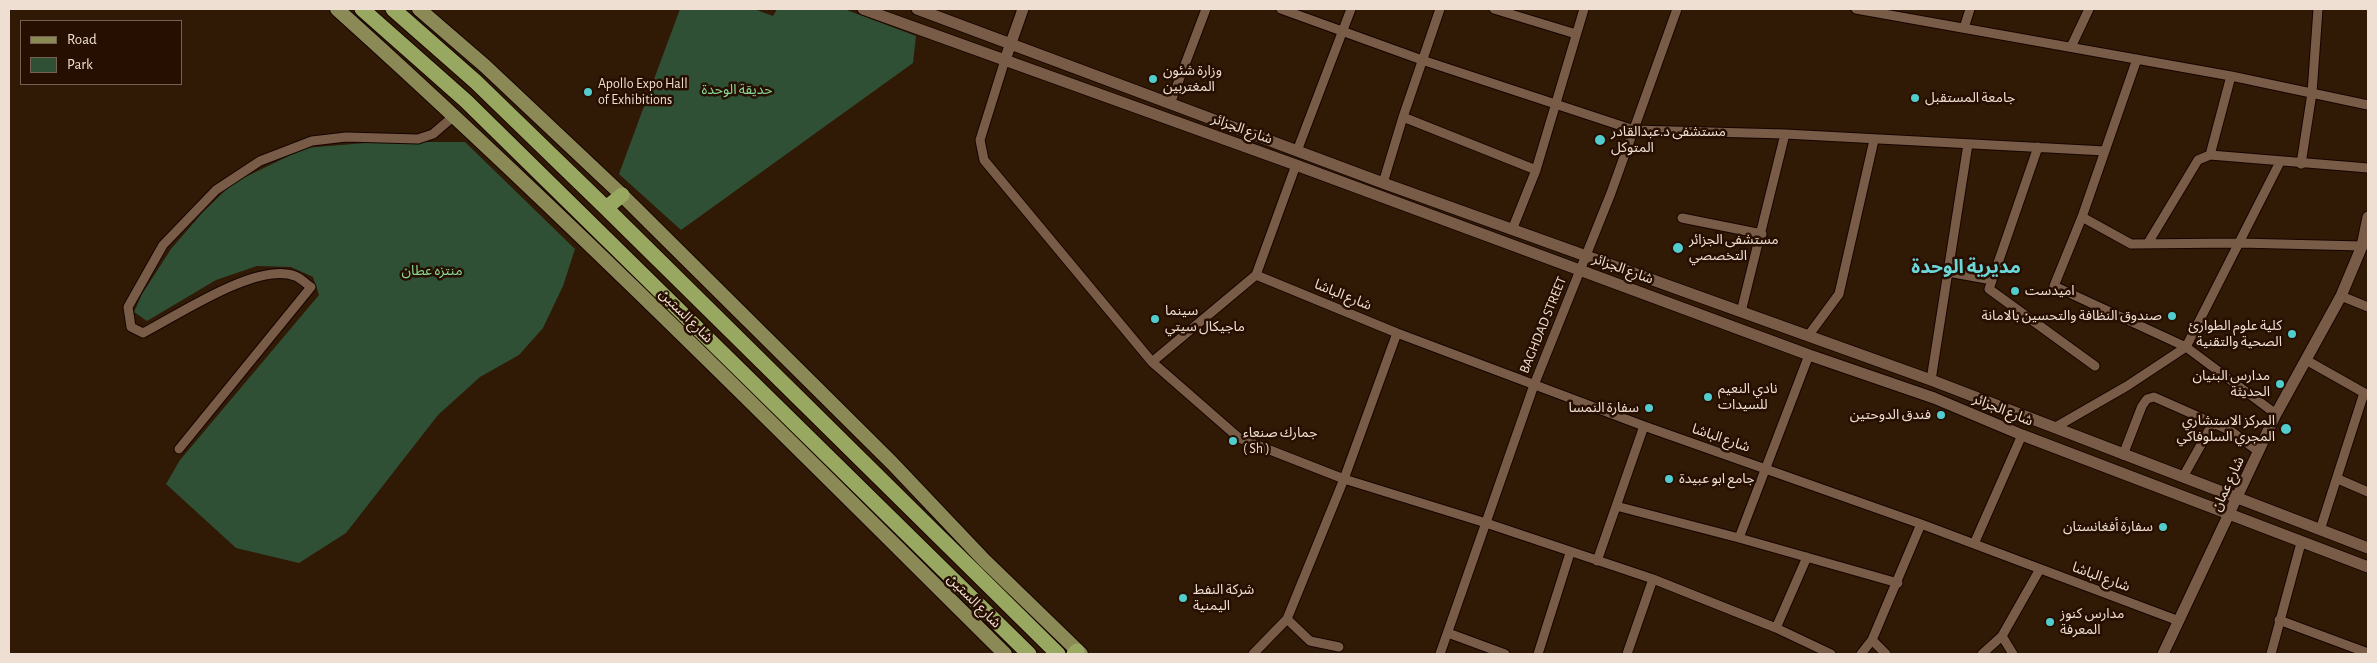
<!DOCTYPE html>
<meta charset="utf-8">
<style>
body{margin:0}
#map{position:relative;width:2377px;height:663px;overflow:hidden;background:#301905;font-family:"Alegreya Sans",sans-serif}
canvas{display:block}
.frame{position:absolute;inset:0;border:10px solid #efded2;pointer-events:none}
.legend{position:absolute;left:20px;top:20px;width:162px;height:65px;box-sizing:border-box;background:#260f00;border:1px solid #766254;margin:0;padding:6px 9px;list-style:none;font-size:15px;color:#efded2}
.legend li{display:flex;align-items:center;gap:10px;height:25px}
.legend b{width:25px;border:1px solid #766254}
</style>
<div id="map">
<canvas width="2377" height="663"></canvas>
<div class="frame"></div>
<ul class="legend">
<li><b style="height:6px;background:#8b8a57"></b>Road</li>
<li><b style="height:14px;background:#2f5035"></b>Park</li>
</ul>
</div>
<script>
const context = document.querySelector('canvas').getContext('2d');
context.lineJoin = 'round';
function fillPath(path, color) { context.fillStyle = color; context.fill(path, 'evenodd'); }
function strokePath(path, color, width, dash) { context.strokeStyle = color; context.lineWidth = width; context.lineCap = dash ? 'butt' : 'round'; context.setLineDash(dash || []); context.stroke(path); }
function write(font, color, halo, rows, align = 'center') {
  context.font = font + ' "Alegreya Sans","Noto Sans Arabic",sans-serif'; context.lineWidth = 5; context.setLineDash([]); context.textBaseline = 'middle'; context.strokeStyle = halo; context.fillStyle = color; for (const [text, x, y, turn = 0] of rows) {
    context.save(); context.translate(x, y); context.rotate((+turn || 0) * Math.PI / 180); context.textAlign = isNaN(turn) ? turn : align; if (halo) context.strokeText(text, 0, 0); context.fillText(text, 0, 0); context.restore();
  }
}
fillPath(new Path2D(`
 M680 9H754L773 16 777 9H844L916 36 913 63 681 230 619 174Z
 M377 142H465L575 249 563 286 543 328 519 355 480 377 438 415 346 533 299 563 236 548 166 484 180 460 319 295 313 277 291 267 257 266 216 280 147 321 134 312 142 294 171 249 203 212 233 183 305 148Z`), '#2f5035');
const street = new Path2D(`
 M1281 9 1422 60 1634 130 1785 134 2105 151
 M1494 9 1576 34
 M1856 9 2231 76 2368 105
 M1964 28 1970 9
 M2071 47 2089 9
 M2137 59 2082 217 2054 286 2186 347 2276 414
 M1005 60 980 140 984 160 1152 362 1239 438 1344 479 1486 523 1653 579 1776 628 1831 654
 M1170 104 1206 9
 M1403 117 1536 170
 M2038 147 1989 289 2095 366
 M1297 151 1351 9
 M2210 155 2231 76
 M2301 164 2312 93 2318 9
 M1383 183 1403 117 1440 9
 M2082 217 2131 244 2239 243 2362 246
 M1682 218 1762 234
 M1512 230 1536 170 1584 9
 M2148 243 2198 160 2210 155 2368 168
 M1948 272 1992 280
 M1256 275 1397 333 1644 426 1921 524 2179 621
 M2341 296 2368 307
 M1741 312 1785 134
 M1808 336 1839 294 1874 140
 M2306 360 2368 395
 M1152 362 1256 275 1296 165
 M1931 380 1968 144
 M2054 428 2127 386 2186 347 2280 162
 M179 449 311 287C306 284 301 278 295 276 258 261 178 315 143 333L131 327 128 307 163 245 216 190 260 161 312 141 346 137 418 139 433 134 455 115
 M2123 455 2142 406 2147 399 2154 397 2231 431 2259 452
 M2183 477 2213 423
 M2338 479 2368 492
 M1616 506 1739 538 1898 583
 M2320 530 2364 393
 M1739 538 1809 355
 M1974 544 2022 435
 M1597 561 1644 426
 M1287 619 1310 641 1339 647
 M2279 620 2368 653
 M1776 628 1807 557
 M1448 633 1505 654
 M2002 636 2013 654
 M1872 640 1886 654
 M1253 654 1287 619 1344 479 1397 333
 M1440 654 1534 385 1611 193 1677 9
 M1538 654 1570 553
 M1627 654 1653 579
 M1861 654 1872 640 1921 524
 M1982 654 2002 636 2040 569
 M2271 654 2301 543`);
const secondary = new Path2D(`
 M863 9 1296 165 1809 355 1934 398 2022 435 2368 567
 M917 9 1383 183 1931 380 2368 548
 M1005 60 1023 9
 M2163 654 2276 414 2341 296 2362 246 2368 217`);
const primary = new Path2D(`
 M337 9C567 216 785 436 1005 654
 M419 9 485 66 622 195 892 463 984 560 1081 654`);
const highway = new Path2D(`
 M362 9 466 101 1029 654
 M393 9 476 82 606 208 1058 654
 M606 208 622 195
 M1074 654 1077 651`);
strokePath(street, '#170400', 11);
strokePath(secondary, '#170400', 13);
strokePath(primary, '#170400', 16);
strokePath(highway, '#170400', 17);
strokePath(street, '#785c47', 9);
strokePath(secondary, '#785c47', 11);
strokePath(primary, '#8b8a57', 14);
strokePath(highway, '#98a861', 15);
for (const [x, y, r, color] of [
 [1153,79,5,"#52cdce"],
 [588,92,5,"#52cdce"],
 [1915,98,5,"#52cdce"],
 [1600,140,6,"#52cdce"],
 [1678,248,6,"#52cdce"],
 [2015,291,5,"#52cdce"],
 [2172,316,5,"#52cdce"],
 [1155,319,5,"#52cdce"],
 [2292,334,5,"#52cdce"],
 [2280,384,5,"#52cdce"],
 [1708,397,5,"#52cdce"],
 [1649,408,5,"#52cdce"],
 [1941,415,5,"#52cdce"],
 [2286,429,6,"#52cdce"],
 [1233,441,5,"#52cdce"],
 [1669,479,5,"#52cdce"],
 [2163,527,5,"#52cdce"],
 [1183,598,5,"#52cdce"],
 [2050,622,5,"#52cdce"]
]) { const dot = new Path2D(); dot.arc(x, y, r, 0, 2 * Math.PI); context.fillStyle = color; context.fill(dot); strokePath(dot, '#260f00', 2); }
write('14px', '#efded2', '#260f00', [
 ["وزارة شئون",1163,71],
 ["المغتربين",1163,87],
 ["Apollo Expo Hall",598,84],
 ["of Exhibitions",598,100],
 ["جامعة المستقبل",1925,98],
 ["مستشفى د.عبدالقادر",1611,132],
 ["المتوكل",1611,148],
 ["مستشفى الجزائر",1689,240],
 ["التخصصي",1689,256],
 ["اميدست",2025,291],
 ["سينما",1165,311],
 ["ماجيكال سيتي",1165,327],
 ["صندوق النظافة والتحسين بالامانة",2162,316,"right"],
 ["كلية علوم الطوارئ",2282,326,"right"],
 ["الصحية والتقنية",2282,342,"right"],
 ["مدارس البنيان",2270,376,"right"],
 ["الحديثة",2270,392,"right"],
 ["نادي النعيم",1718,389],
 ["للسيدات",1718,405],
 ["سفارة النمسا",1639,408,"right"],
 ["فندق الدوحتين",1931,415,"right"],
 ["المركز الاستشاري",2275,421,"right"],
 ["المجري السلوفاكي",2275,437,"right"],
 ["جمارك صنعاء",1243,433],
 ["( Sh )",1243,449],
 ["جامع ابو عبيدة",1679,479],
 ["سفارة أفغانستان",2153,527,"right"],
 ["شركة النفط",1193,590],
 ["اليمنية",1193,606],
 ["مدارس كنوز",2060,614],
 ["المعرفة",2060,630]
], 'left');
write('14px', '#86d996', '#260f00', [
 ["حديقة الوحدة",737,90],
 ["منتزه عطان",432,271]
]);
write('14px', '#efded2', '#260f00', [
 ["شارع الجزائر",1242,129,20],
 ["شارع الجزائر",1623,269,20],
 ["شارع الباشا",1343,295,22],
 ["شارع الستين",686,316,45],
 ["BAGHDAD STREET",1543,325,-68],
 ["شارع الجزائر",2003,410,22],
 ["شارع الباشا",1721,438,19],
 ["شارع عمان",2228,484,-65],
 ["شارع الباشا",2101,577,20],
 ["شارع الستين",974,601,45]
]);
write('bold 19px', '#6bd7d9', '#260f00', [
 ["مديرية الوحدة",1966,267]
]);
</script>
